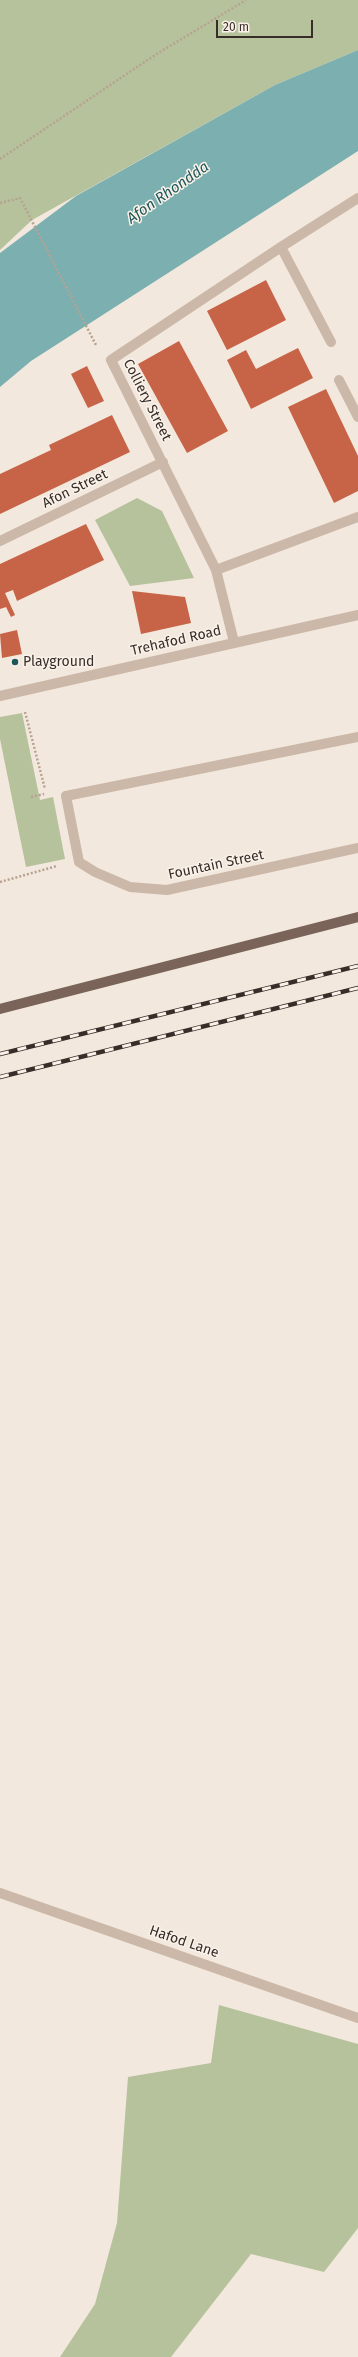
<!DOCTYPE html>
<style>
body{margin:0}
#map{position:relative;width:358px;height:2357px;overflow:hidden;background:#f3e8dd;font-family:"Fira Sans",sans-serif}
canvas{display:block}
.scale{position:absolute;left:216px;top:20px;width:97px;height:18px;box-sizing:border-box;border:2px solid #382d29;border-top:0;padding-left:5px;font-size:12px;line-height:14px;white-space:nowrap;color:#382d29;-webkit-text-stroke:3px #faf2e9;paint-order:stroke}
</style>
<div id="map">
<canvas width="358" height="2357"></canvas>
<div class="scale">20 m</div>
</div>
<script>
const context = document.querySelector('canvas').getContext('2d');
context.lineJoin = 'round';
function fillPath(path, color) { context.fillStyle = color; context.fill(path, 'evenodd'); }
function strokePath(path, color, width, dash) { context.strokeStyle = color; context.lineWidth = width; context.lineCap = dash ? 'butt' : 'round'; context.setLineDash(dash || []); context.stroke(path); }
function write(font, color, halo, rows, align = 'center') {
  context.font = font + ' "Fira Sans",sans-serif'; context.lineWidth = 3; context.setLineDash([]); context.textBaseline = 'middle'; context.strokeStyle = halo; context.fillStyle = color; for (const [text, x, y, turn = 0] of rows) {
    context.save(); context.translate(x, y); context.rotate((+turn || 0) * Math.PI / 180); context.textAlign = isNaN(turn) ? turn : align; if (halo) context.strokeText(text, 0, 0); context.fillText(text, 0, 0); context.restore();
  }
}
fillPath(new Path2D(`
 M0 0H358V50L275 85 32 220 0 250Z
 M137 498 162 511 194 578 130 586 95 520Z
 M22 713 40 800 53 797 65 859 26 867 0 739V717Z
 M219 2005 358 2044V2228L324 2272 251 2254 171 2357H60L95 2304 117 2223 128 2077 211 2063Z`), '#b6c29c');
fillPath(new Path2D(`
 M358 50V151L31 361 0 387V253L76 196 275 85Z`), '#7bafb0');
fillPath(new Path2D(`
 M266 280 286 320 227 350 207 311Z
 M179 341 228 431 187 453 138 364Z
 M298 348 313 378 251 409 227 360 246 350 256 369Z
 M87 366 104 401 88 408 71 374Z
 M326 389 358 456V491L334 503 288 407Z
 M112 415 130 452 0 514V474L51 450 49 445Z
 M86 524 104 560 17 601 13 590 5 593 15 615 11 617 6 607 0 609V564Z
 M132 591 185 597 191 623 141 634Z
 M17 630 22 654 2 658 0 634Z`), '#c76346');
strokePath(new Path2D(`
 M0 159 155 55 246 0
 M0 203 20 198 96 345
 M25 712 45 789
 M31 797 44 794
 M0 882 57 866`), '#b7a292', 2.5, [2, 2]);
strokePath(new Path2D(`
 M66 796 358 737`), '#cbb8a8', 10);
strokePath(new Path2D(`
 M281 247 331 342
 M339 380 358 417
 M0 541 163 462
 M216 570 358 517
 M234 642 216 570 111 360 281 247 358 198
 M0 696 358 615
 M66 796 79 862 95 872 130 887 167 890 358 848
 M0 1893 358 2018`), '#cbb8a8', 10);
strokePath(new Path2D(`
 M0 1009 358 917`), '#7a6459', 10);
const rail = new Path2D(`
 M0 1054 358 966
 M0 1077 358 988`);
strokePath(rail, '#382d29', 4.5);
strokePath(rail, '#faf2e9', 3, [9]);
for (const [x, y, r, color] of [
 [15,662,4,"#1d575a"]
]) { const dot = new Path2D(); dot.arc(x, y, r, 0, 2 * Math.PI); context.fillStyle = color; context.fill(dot); strokePath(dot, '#faf2e9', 1.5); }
write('14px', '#382d29', '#faf2e9', [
 ["Colliery Street",147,400,63],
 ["Afon Street",75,489,-26],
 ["Trehafod Road",176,641,-13],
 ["Fountain Street",216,865,-12],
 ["Hafod Lane",184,1942,19]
]);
write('14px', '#382d29', '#faf2e9', [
 ["Playground",23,662]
], 'left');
write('italic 15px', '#1d575a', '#faf2e9', [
 ["Afon Rhondda",168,193,-35]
]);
</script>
